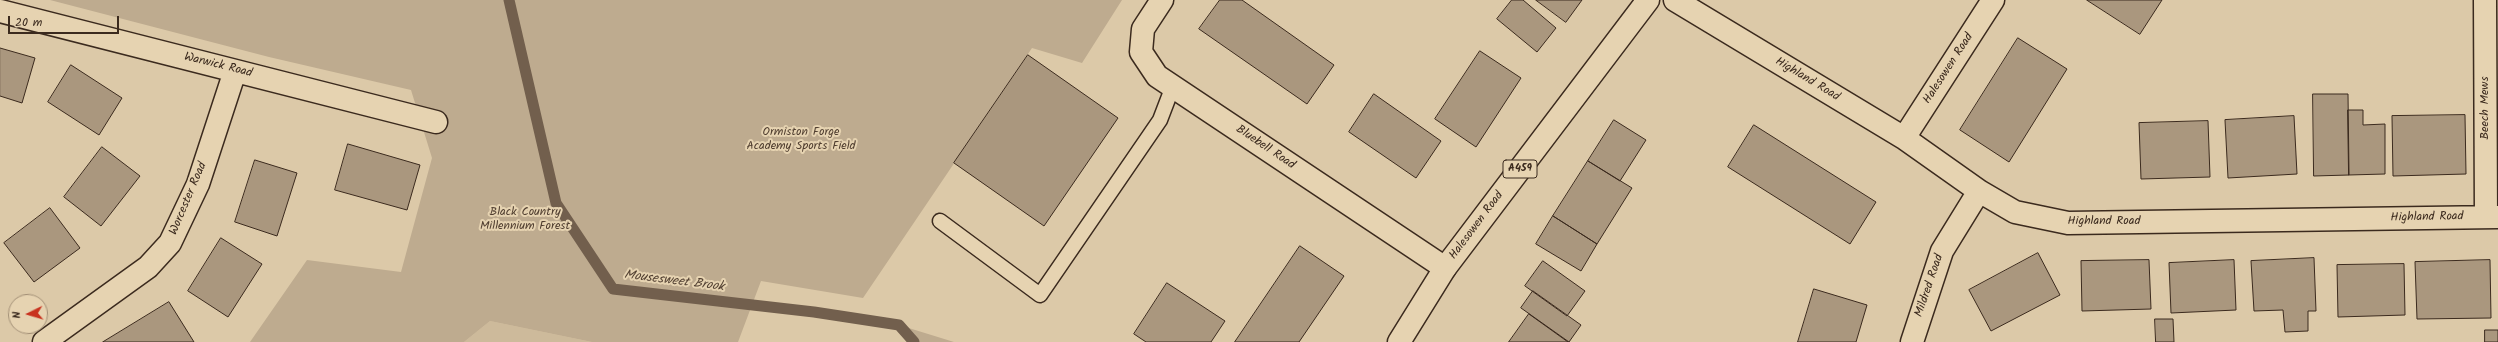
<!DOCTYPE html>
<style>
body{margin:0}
#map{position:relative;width:2498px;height:342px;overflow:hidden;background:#dcc9a8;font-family:Kalam,sans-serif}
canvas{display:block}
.north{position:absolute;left:8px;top:294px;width:40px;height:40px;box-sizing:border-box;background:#e6d3b1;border:1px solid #a28f76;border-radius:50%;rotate:265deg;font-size:11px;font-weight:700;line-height:16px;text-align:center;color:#3b2a1e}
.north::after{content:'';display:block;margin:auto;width:14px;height:18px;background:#c8321e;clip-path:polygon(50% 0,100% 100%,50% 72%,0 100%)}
.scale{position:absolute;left:8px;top:16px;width:111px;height:18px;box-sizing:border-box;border:2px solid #3b2a1e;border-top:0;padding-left:5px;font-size:12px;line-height:14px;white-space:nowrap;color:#3b2a1e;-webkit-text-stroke:3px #e6d3b1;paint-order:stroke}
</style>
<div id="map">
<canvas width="2498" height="342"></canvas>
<div class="north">N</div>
<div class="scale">20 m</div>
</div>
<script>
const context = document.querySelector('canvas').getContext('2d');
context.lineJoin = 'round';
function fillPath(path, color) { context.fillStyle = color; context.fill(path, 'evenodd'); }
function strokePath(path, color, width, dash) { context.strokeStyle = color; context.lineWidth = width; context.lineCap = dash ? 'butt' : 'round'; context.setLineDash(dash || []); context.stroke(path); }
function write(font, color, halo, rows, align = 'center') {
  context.font = font + ' Kalam,sans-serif'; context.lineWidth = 4; context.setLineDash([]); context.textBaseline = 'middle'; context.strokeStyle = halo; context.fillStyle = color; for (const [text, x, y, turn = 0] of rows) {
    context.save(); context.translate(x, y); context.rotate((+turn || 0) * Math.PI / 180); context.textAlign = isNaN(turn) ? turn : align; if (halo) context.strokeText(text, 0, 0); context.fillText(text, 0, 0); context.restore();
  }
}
fillPath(new Path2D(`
 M490 321 592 342H464Z`), '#cdba9b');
fillPath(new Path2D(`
 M50 0H1122L1082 63 1032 48 863 298 761 281 738 342H592L490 321 464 342H250L307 260 401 272 432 158 411 90 269 57Z
 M899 325 954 342H914Z`), '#beab8f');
strokePath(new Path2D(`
 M509 0 556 203 613 289 814 312 899 325 914 342`), '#725f4d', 11);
const building = new Path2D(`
 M1220 0H1242L1334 65 1307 104 1199 29Z
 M1512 0H1523L1556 28 1537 52 1497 19Z
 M1536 0H1582L1566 22Z
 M2087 0H2162L2140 34Z
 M2018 38 2067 69 2009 162 1960 130Z
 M0 48 35 58 22 103 0 96Z
 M1480 51 1521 78 1476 147 1435 119Z
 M1028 55 1118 118 1044 226 954 163Z
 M71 65 122 98 99 135 48 102Z
 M1374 94 1441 141 1416 178 1349 132Z
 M2313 94H2348L2349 175 2314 176Z
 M2348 110H2363V125L2385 124V174L2349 175Z
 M2465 115 2466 174 2393 176 2392 116Z
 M2294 116 2297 174 2228 178 2225 120Z
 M1614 120 1646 140 1620 181 1588 161Z
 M2208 121 2210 177 2141 179 2139 123Z
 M1754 125 1876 202 1850 244 1728 167Z
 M348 144 420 165 407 210 335 190Z
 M102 147 140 176 101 226 64 197Z
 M255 160 297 173 277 236 235 222Z
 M1588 161 1632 188 1597 244 1553 216Z
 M50 208 80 248 34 282 4 243Z
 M1553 216 1597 244 1581 271 1536 244Z
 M221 238 262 264 228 317 188 291Z
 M1300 246 1344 276 1299 342H1235Z
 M2038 253 2060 295 1991 331 1969 290Z
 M2314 258 2316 311H2308V331L2285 332 2283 310 2254 311 2251 261Z
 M2149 260 2151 309 2082 311 2081 261Z
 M2234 260 2236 310 2171 313 2169 263Z
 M2490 260 2491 318 2417 319 2415 262Z
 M1543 261 1585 291 1567 316 1525 286Z
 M2404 264 2405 315 2338 317 2337 265Z
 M1167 283 1225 321 1211 342H1146L1134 334Z
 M1814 289 1867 305 1856 342H1798Z
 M1533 291 1581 325 1569 342 1521 308Z
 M169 302 194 342H103Z
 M1529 314 1568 342H1509Z
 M2155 319H2173L2174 342H2156Z
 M2485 330H2498V342H2485Z`);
fillPath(building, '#aa977e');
strokePath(building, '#3b2a1e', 1);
const lane = new Path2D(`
 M940 221 1040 295 1160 120 1173 86`);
const street = new Path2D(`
 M1162 0 1143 29 1141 52 1157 76 1445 268
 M1675 0 1904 138 1979 191 2015 212 2068 223 2498 217
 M2485 0 2486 217
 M0 11 436 122
 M1904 138 1993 0
 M44 342 148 267 170 243 198 184 235 71
 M1912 342 1942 251 1979 191`);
const primary = new Path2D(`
 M1399 342 1445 268 1648 0`);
strokePath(lane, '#3b2a1e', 17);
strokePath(street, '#3b2a1e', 25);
strokePath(primary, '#3b2a1e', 25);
strokePath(lane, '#e6d3b1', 14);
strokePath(street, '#e6d3b1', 22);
strokePath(primary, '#e6d3b1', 22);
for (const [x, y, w] of [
 [1520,169,34]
]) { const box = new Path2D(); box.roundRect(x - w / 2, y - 9, w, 18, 3); context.fillStyle = '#e6d3b1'; context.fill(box); strokePath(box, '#3b2a1e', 1); }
write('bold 11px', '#3b2a1e', null, [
 ["A459",1520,169]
]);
write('12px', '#3b2a1e', '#e6d3b1', [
 ["Warwick Road",218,66,14],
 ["Halesowen Road",1949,69,-57],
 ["Highland Road",1807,80,31],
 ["Beech Mews",2486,108,-90],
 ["Bluebell Road",1265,148,34],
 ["Worcester Road",189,199,-67],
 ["Highland Road",2427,218,-1],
 ["Highland Road",2104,222],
 ["Halesowen Road",1477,226,-53],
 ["Mildred Road",1930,286,-71]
]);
write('12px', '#4f3d2f', '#e6d3b1', [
 ["Ormiston Forge",801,133],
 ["Academy Sports Field",801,147],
 ["Black Country",525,213],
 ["Millennium Forest",525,227]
]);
write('italic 13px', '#524032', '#e6d3b1', [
 ["Mousesweet Brook",674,282,7]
]);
</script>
